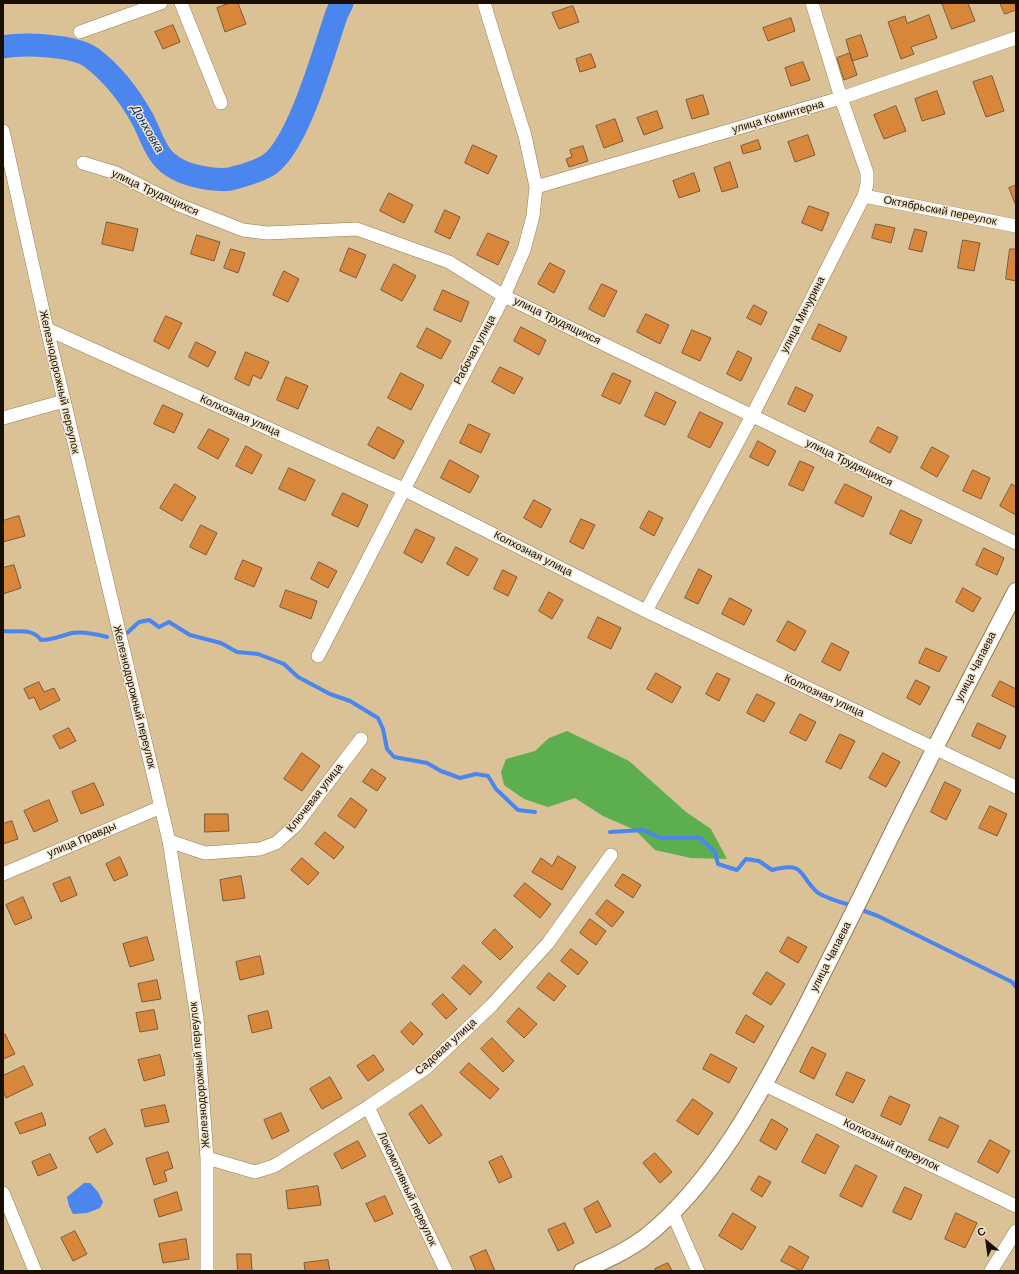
<!DOCTYPE html>
<meta charset="utf-8">
<style>
body{margin:0}
#map{position:relative;width:1019px;height:1274px;overflow:hidden;background:#dbc196;font-family:Arial,sans-serif}
canvas{display:block}
.frame{position:absolute;inset:0;border:4px solid #180f02;pointer-events:none}
.north{position:absolute;left:967px;top:1222px;width:40px;height:40px;-webkit-text-stroke:3px #f1e4ce;paint-order:stroke;rotate:331deg;font-size:11px;font-weight:700;line-height:16px;text-align:center;color:#180f02}
.north::after{content:'';display:block;margin:auto;width:14px;height:18px;background:#180f02;clip-path:polygon(50% 0,100% 100%,50% 72%,0 100%)}
</style>
<div id="map">
<canvas width="1019" height="1274"></canvas>
<div class="frame"></div>
<div class="north">С</div>
</div>
<script>
const context = document.querySelector('canvas').getContext('2d');
context.lineJoin = 'round';
function fillPath(path, color) { context.fillStyle = color; context.fill(path, 'evenodd'); }
function strokePath(path, color, width, dash) { context.strokeStyle = color; context.lineWidth = width; context.lineCap = dash ? 'butt' : 'round'; context.setLineDash(dash || []); context.stroke(path); }
function write(font, color, halo, rows, align = 'center') {
  context.font = font + ' Arial,sans-serif'; context.lineWidth = 3; context.setLineDash([]); context.textBaseline = 'middle'; context.strokeStyle = halo; context.fillStyle = color; for (const [text, x, y, turn = 0] of rows) {
    context.save(); context.translate(x, y); context.rotate((+turn || 0) * Math.PI / 180); context.textAlign = isNaN(turn) ? turn : align; if (halo) context.strokeText(text, 0, 0); context.fillText(text, 0, 0); context.restore();
  }
}
fillPath(new Path2D(`
 M567 731 629 761 686 812 711 829 727 859 691 858 655 850 635 830 603 816 575 798 548 807 524 799 504 785 501 772 506 759 535 751 549 738Z`), '#5dae4e');
fillPath(new Path2D(`
 M84 1183H90L98 1192 103 1202 100 1208 87 1213 73 1214 69 1206 67 1197Z`), '#4a86ed');
strokePath(new Path2D(`
 M3 631C17 633 31 627 41 640 53 640 60 636 72 633 83 631 96 634 107 637
 M127 633 139 622 149 620 159 627 169 622 190 635 221 643 237 652 258 654 284 664 298 677 330 694 350 701 378 718 383 729 387 749 394 757 427 763 441 771 460 778 476 774 488 776 496 789 518 810 535 812
 M610 832 643 830 661 838H700L715 852 718 864 737 870 746 859 759 861 772 870C806 861 798 875 817 892 824 898 844 903 853 906
 M859 909 878 916 1012 982 1016 987`), '#4a86ed', 4);
strokePath(new Path2D(`
 M3 47C24 43 75 45 92 58 113 74 129 95 142 118 151 134 155 155 172 166 186 176 214 181 230 179 242 176 260 171 270 164 300 141 324 50 337 13L342 3`), '#4a86ed', 23);
const building = new Path2D(`
 M230 3H238L246 24 225 32 217 8Z
 M942 3H968L975 21 952 29Z
 M1000 3H1016V10L1005 14Z
 M573 6 579 22 559 29 552 13Z
 M929 15 937 38 911 47 914 54 901 59 888 22 905 16 907 23Z
 M791 18 795 31 768 41 763 28Z
 M173 25 180 42 163 49 155 32Z
 M861 35 868 56 852 61 846 40Z
 M850 53 857 75 844 80 837 58Z
 M591 54 596 67 580 72 576 59Z
 M803 62 810 80 791 86 785 68Z
 M992 76 1004 111 986 117 973 82Z
 M937 91 945 114 922 121 915 99Z
 M703 95 709 114 692 119 686 100Z
 M896 106 906 131 884 139 874 115Z
 M657 111 663 128 644 135 637 118Z
 M615 119 623 141 604 148 596 126Z
 M808 135 815 155 795 162 788 142Z
 M758 140 761 149 743 154 741 146Z
 M473 145 497 156 488 174 465 163Z
 M583 146 588 161 569 167 566 159 572 157 570 150Z
 M730 162 738 187 722 192 714 168Z
 M694 173 700 191 679 198 673 181Z
 M1016 185V206L1009 188Z
 M389 193 413 205 404 223 380 211Z
 M809 206 829 213 822 231 802 223Z
 M445 210 460 217 450 239 435 232Z
 M107 222 138 229 133 251 102 244Z
 M876 224 895 228 891 243 872 238Z
 M915 229 927 232 922 252 909 249Z
 M488 233 509 242 498 265 477 255Z
 M197 235 220 242 214 261 191 254Z
 M963 240 980 243 974 271 958 268Z
 M349 248 366 255 356 278 340 271Z
 M231 249 245 253 238 273 224 268Z
 M1010 249H1016V281L1006 279Z
 M550 263 565 271 554 293 538 284Z
 M394 264 416 276 402 301 381 290Z
 M284 271 299 279 288 302 273 295Z
 M602 284 617 291 604 317 589 309Z
 M443 290 469 302 461 322 434 310Z
 M754 305 767 312 761 325 747 318Z
 M646 314 669 325 660 344 637 332Z
 M166 316 182 323 169 349 154 341Z
 M819 324 847 337 840 352 812 339Z
 M521 327 546 340 539 355 514 341Z
 M427 328 451 341 441 359 417 347Z
 M692 330 711 338 700 361 682 353Z
 M196 342 216 352 208 367 189 357Z
 M738 351 752 358 741 381 727 374Z
 M246 352 269 362 261 379 253 375 249 386 235 379Z
 M500 367 523 378 514 394 492 382Z
 M401 373 424 385 411 410 388 398Z
 M613 373 631 381 620 404 602 396Z
 M286 377 308 386 298 409 277 400Z
 M796 387 813 395 805 412 788 404Z
 M656 392 676 402 665 425 645 416Z
 M163 405 183 414 174 433 154 424Z
 M700 412 723 423 710 448 688 437Z
 M469 424 490 434 481 453 460 443Z
 M378 427 404 441 394 459 368 445Z
 M878 427 898 437 890 453 870 442Z
 M209 429 229 439 218 459 198 448Z
 M758 441 776 451 768 466 750 457Z
 M246 446 262 455 252 474 236 466Z
 M932 447 949 456 937 477 921 468Z
 M450 460 479 476 470 493 441 478Z
 M800 461 814 467 803 491 789 485Z
 M289 468 315 480 305 501 279 489Z
 M973 470 990 478 981 499 963 491Z
 M175 484 196 497 182 521 160 508Z
 M845 484 872 497 863 517 835 503Z
 M1012 484 1016 487V515L1000 506Z
 M343 493 368 505 358 527 332 515Z
 M534 500 551 509 541 528 524 518Z
 M901 510 922 520 911 544 890 534Z
 M649 511 663 518 654 536 640 528Z
 M19 516 25 536 3 542V521Z
 M581 519 595 525 583 549 570 542Z
 M201 525 217 533 206 555 190 547Z
 M416 529 435 538 422 563 404 553Z
 M456 547 478 559 468 576 447 564Z
 M984 548 1004 558 997 575 976 565Z
 M243 560 262 568 254 587 235 579Z
 M319 562 337 571 328 588 311 579Z
 M14 565 21 588 3 594V568Z
 M699 569 712 576 698 604 685 598Z
 M503 570 517 577 508 596 494 589Z
 M963 588 981 598 973 612 956 602Z
 M286 590 317 601 311 619 280 607Z
 M549 592 563 600 552 619 539 611Z
 M730 598 752 610 744 625 722 614Z
 M598 617 621 628 611 649 588 638Z
 M788 621 806 631 795 651 777 641Z
 M832 643 849 652 840 671 822 662Z
 M926 648 947 657 939 672 919 663Z
 M656 673 681 687 672 703 647 689Z
 M717 673 730 679 719 701 706 694Z
 M916 680 930 687 920 705 907 698Z
 M1000 681 1016 689V708L992 696Z
 M39 682 44 692 54 688 60 700 40 710 34 697 29 699 24 689Z
 M757 694 775 703 764 722 747 713Z
 M800 714 816 722 806 741 790 733Z
 M978 723 1006 736 1000 749 972 736Z
 M69 728 76 741 60 749 53 736Z
 M840 734 855 741 841 769 826 762Z
 M302 753 320 766 302 791 284 779Z
 M883 753 900 762 886 787 869 778Z
 M372 769 386 778 377 791 363 782Z
 M945 782 961 790 946 820 931 812Z
 M94 783 104 805 81 814 72 792Z
 M351 798 367 810 355 828 338 816Z
 M49 800 58 821 34 832 24 811Z
 M990 806 1007 814 997 836 979 828Z
 M205 814H228L229 831 205 832Z
 M12 821 18 839 3 844V824Z
 M325 832 344 847 334 859 315 844Z
 M558 856 576 867 562 890 532 872 541 858 552 866Z
 M120 857 128 875 114 881 106 864Z
 M302 858 319 873 308 885 291 870Z
 M623 874 641 885 633 898 615 886Z
 M241 876 245 898 223 901 220 880Z
 M70 877 77 895 61 902 53 884Z
 M525 883 551 904 540 918 514 896Z
 M23 897 32 918 15 925 6 905Z
 M607 900 624 912 612 927 596 914Z
 M590 919 606 931 596 945 580 933Z
 M495 929 513 947 500 960 482 943Z
 M147 937 154 960 130 967 123 944Z
 M788 937 807 947 798 963 780 952Z
 M571 949 588 962 578 975 561 961Z
 M260 956 264 974 240 980 236 962Z
 M464 965 482 982 470 995 452 978Z
 M767 972 785 984 771 1005 753 994Z
 M549 973 566 986 554 1001 537 988Z
 M157 980 161 999 142 1002 138 984Z
 M443 994 457 1009 446 1019 432 1004Z
 M519 1008 537 1024 524 1038 507 1022Z
 M154 1010 158 1029 140 1032 136 1013Z
 M268 1011 272 1028 252 1033 248 1016Z
 M746 1015 764 1026 754 1043 736 1033Z
 M411 1022 423 1034 413 1045 401 1032Z
 M5 1034 15 1054 3 1059V1035Z
 M492 1038 514 1061 503 1072 481 1049Z
 M812 1047 826 1054 814 1079 800 1072Z
 M711 1054 737 1068 729 1083 703 1069Z
 M160 1055 165 1075 144 1081 138 1060Z
 M374 1055 384 1070 368 1081 357 1066Z
 M469 1063 499 1089 490 1099 460 1073Z
 M24 1066 33 1085 6 1098 3 1091V1076Z
 M847 1072 865 1080 853 1103 836 1095Z
 M330 1077 342 1098 322 1109 310 1089Z
 M890 1096 910 1105 901 1125 881 1116Z
 M693 1099 713 1113 698 1135 677 1121Z
 M165 1105 169 1122 145 1127 141 1110Z
 M422 1105 442 1135 429 1144 409 1114Z
 M42 1113 46 1125 20 1134 15 1123Z
 M281 1113 289 1131 272 1139 264 1120Z
 M940 1117 959 1126 948 1148 929 1140Z
 M772 1119 788 1129 776 1150 760 1141Z
 M105 1129 113 1144 97 1153 89 1138Z
 M817 1134 839 1146 825 1174 802 1162Z
 M990 1140 1010 1151 998 1173 978 1162Z
 M358 1141 366 1156 342 1169 334 1154Z
 M168 1152 173 1168 164 1171 167 1181 154 1185 146 1159Z
 M655 1153 672 1172 660 1183 643 1163Z
 M50 1154 57 1168 38 1176 32 1162Z
 M502 1156 512 1177 499 1183 489 1162Z
 M856 1165 877 1176 862 1207 840 1196Z
 M759 1176 771 1182 762 1197 751 1190Z
 M318 1186 321 1205 288 1209 286 1191Z
 M905 1187 922 1195 911 1220 893 1212Z
 M177 1192 182 1210 159 1217 154 1200Z
 M385 1196 393 1214 375 1222 366 1204Z
 M598 1201 611 1226 596 1233 584 1209Z
 M733 1213 756 1227 742 1250 719 1236Z
 M956 1213 977 1223 965 1248 945 1239Z
 M565 1223 574 1243 558 1251 548 1230Z
 M75 1231 87 1254 73 1261 61 1238Z
 M186 1239 189 1259 163 1263 159 1244Z
 M790 1246 809 1257 801 1271 781 1261Z
 M486 1250 495 1271H476L470 1257Z
 M237 1254H251L252 1271H238Z
 M328 1260 330 1271H305L304 1263Z
 M668 1263 672 1271H656L655 1269Z`);
fillPath(building, '#d7863a');
strokePath(building, '#7c593b', 1);
const minor = new Path2D(`
 M181 3 221 103
 M80 32 161 3
 M3 131 47 329 169 841 197 1018 207 1158V1271
 M83 163 116 173 179 205 243 230 267 233 357 229 449 262 504 296 1016 543
 M536 187 841 98 1016 38
 M864 196 1016 226
 M47 329 403 489 646 611 1016 787
 M3 418 64 401
 M646 611 752 416 864 196 867 184V173L841 98 812 3
 M318 656 504 296 524 250 533 216 536 187 525 136 484 3
 M169 841 205 853 260 849 276 843 295 826 361 739
 M3 874 161 807
 M765 1085 1016 1206
 M368 1107 446 1271
 M207 1158 255 1172 274 1166 368 1107 426 1068 492 1005 548 943 611 855
 M3 1193 35 1271
 M672 1212 698 1271
 M991 1271 1016 1231`);
const tertiary = new Path2D(`
 M582 1271C604 1261 625 1252 644 1238 715 1183 763 1088 804 1010 832 955 860 900 887 844 929 759 972 675 1016 591`);
strokePath(minor, '#947c53', 14);
strokePath(tertiary, '#947c53', 18);
strokePath(minor, '#fff', 13);
strokePath(tertiary, '#fff', 16);
write('11px', '#180f02', '#f1e4ce', [
 ["улица Коминтерна",778,117,-16],
 ["улица Трудящихся",155,193,25],
 ["Октябрьский переулок",940,211,11],
 ["улица Мичурина",803,315,-63],
 ["улица Трудящихся",557,321,26],
 ["Рабочая улица",475,350,-62],
 ["Железнодорожный переулок",59,382,77],
 ["Колхозная улица",240,416,24],
 ["улица Трудящихся",849,463,26],
 ["Колхозная улица",533,554,27],
 ["улица Чапаева",976,667,-63],
 ["Колхозная улица",824,696,25],
 ["Железнодорожный переулок",134,697,76],
 ["Ключевая улица",315,798,-52],
 ["улица Правды",82,840,-23],
 ["улица Чапаева",831,957,-63],
 ["Садовая улица",446,1047,-42],
 ["Железнодорожный переулок",200,1075,-95],
 ["Колхозный переулок",891,1145,26],
 ["Локомотивный переулок",407,1189,65]
]);
write('italic 12px', '#032767', '#f1e4ce', [
 ["Донховка",147,129,60]
]);
</script>
